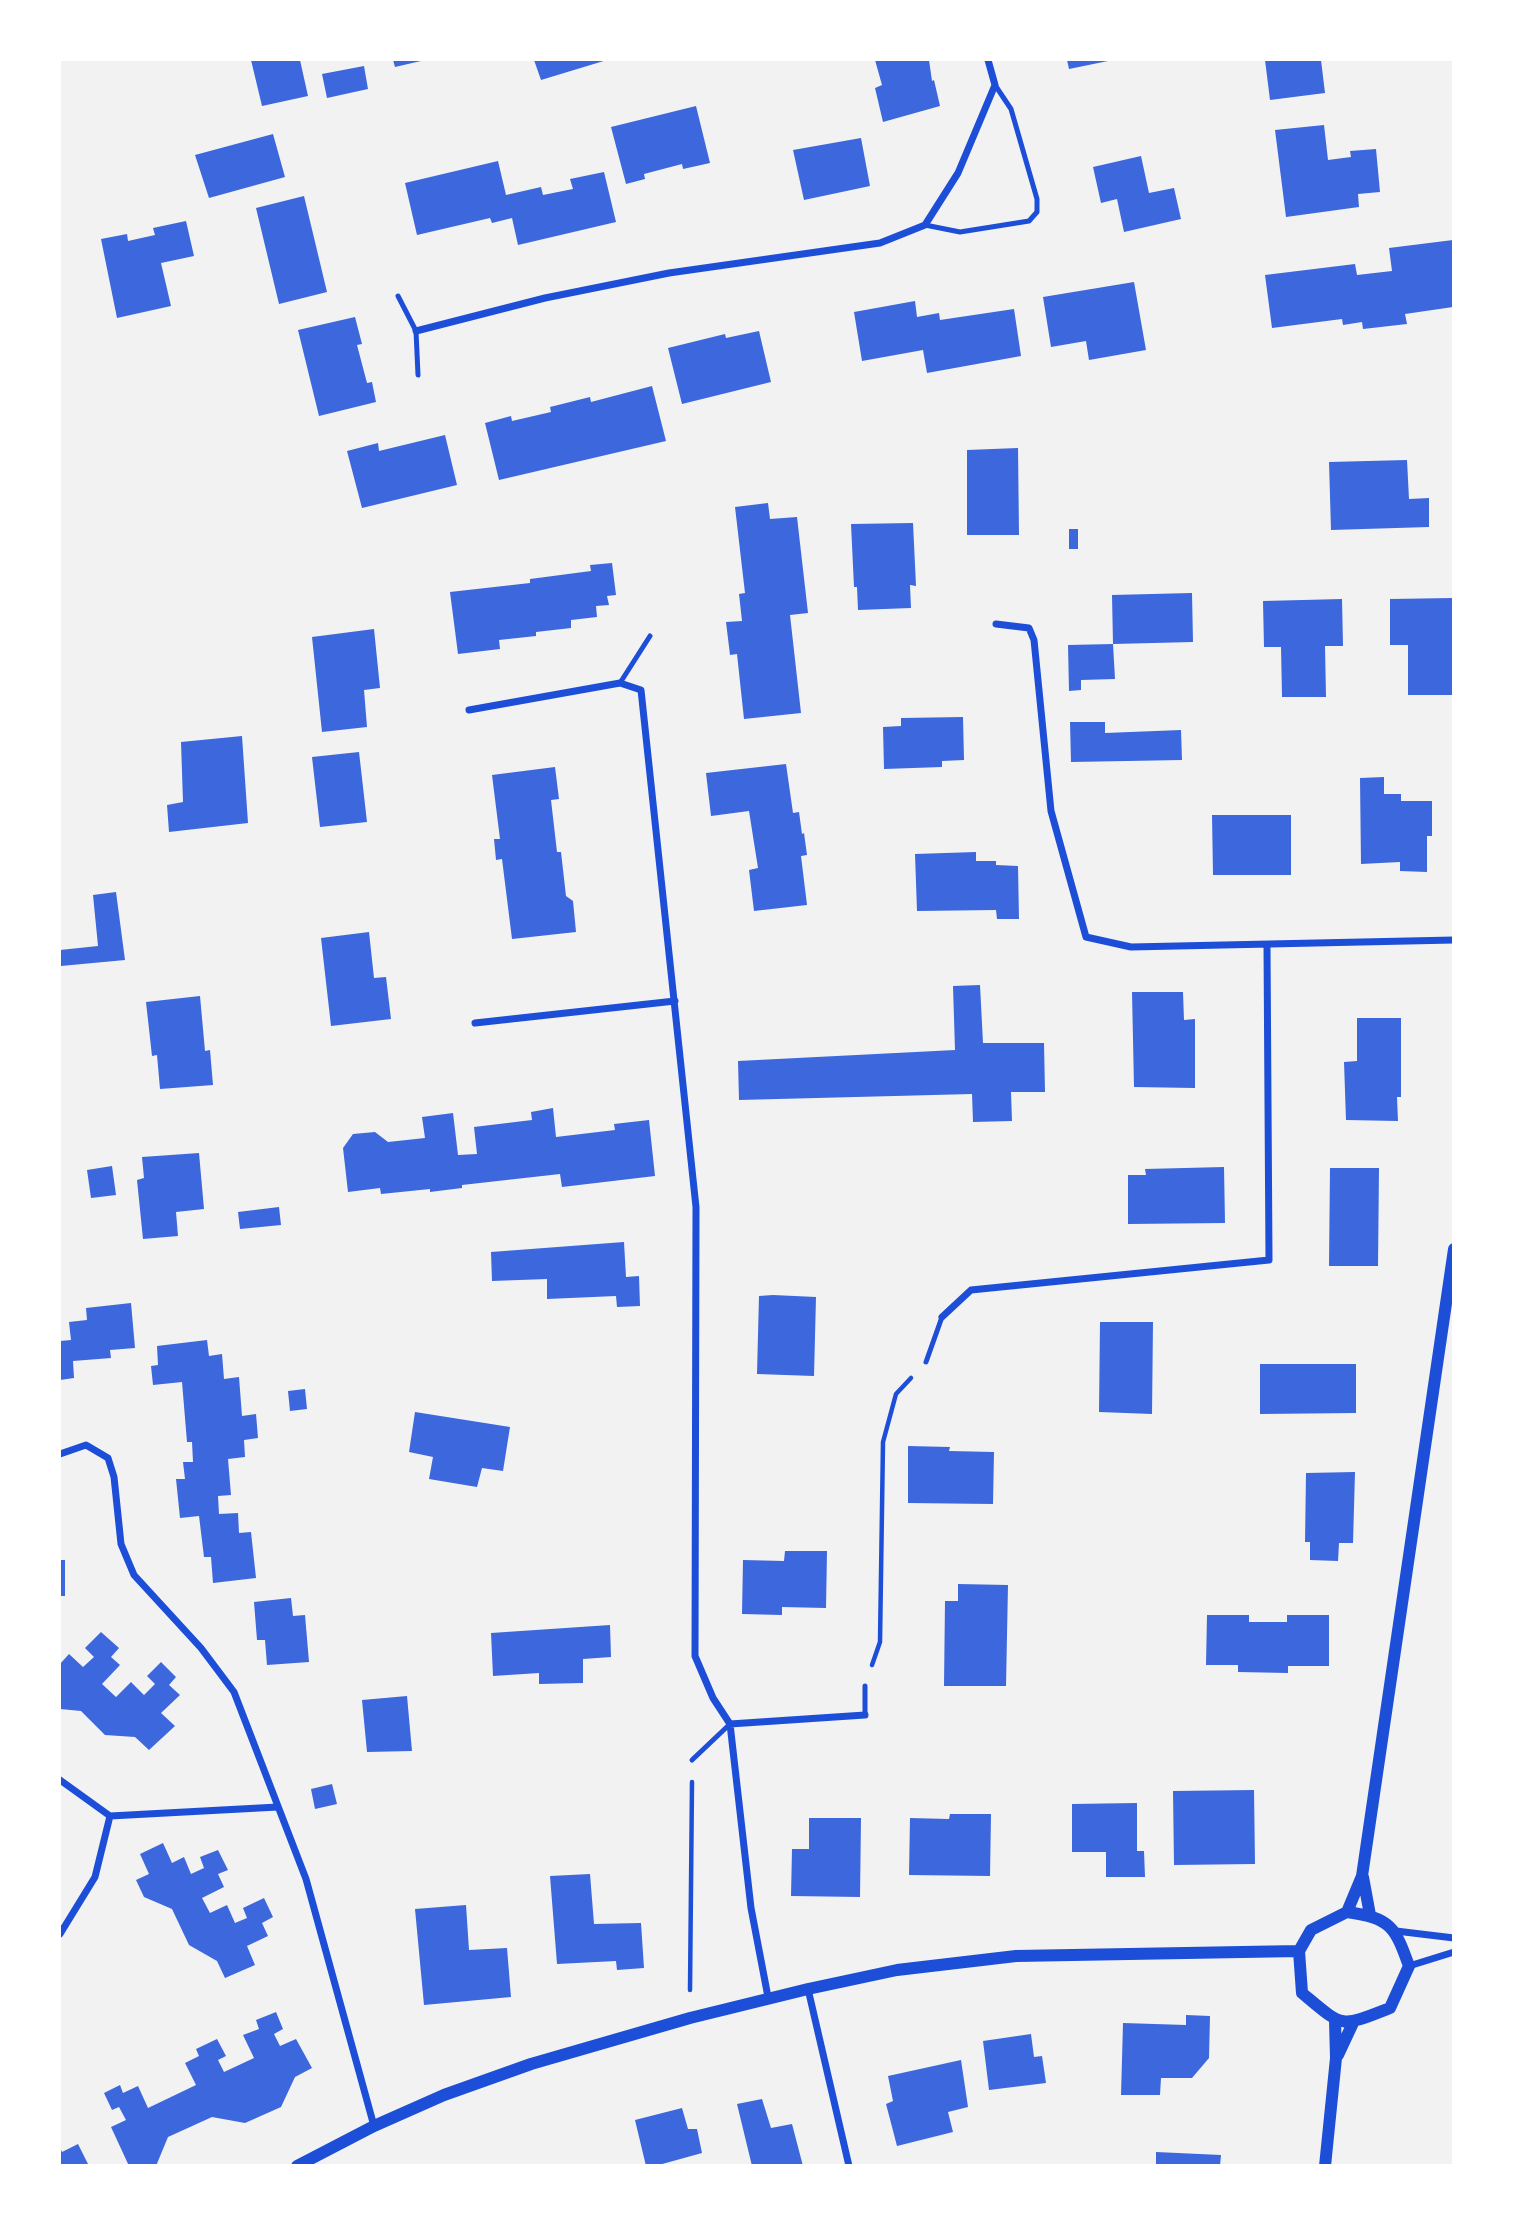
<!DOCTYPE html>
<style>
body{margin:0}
#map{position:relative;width:1513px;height:2225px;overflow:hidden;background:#f2f2f2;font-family:"Noto Sans",sans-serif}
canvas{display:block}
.frame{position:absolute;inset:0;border:61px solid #fff;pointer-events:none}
</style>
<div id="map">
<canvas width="1513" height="2225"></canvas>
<div class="frame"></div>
</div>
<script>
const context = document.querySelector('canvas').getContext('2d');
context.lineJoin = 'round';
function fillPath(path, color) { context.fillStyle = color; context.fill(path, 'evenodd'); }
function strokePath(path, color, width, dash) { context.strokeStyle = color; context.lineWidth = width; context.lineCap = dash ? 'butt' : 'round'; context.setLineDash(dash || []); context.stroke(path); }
fillPath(new Path2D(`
 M251 60H300L308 96 262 106Z
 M393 60H421V61L395 67Z
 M534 60H607L541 80Z
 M875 60H929L932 81 934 80 940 106 883 122 875 88 882 85Z
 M1067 60H1108V61L1069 69Z
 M1265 60H1321L1325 93 1270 100Z
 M364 66 368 89 327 98 322 74Z
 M696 106 710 163 683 169 682 164 644 174 645 179 626 184 611 127Z
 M1324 125 1328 160 1351 157 1350 151 1376 149 1380 192 1358 194 1359 207 1286 217 1275 130Z
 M273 134 285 177 209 198 195 155Z
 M861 138 870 186 804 200 793 150Z
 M1141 156 1149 193 1174 188 1181 219 1124 232 1117 199 1101 203 1093 167Z
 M498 161 506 195 541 187 543 195 573 189 570 179 604 172 616 222 518 245 512 218 492 223 490 218 417 235 405 183Z
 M304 196 327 292 279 304 256 208Z
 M186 221 194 256 161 263 171 306 117 318 101 239 127 234 128 241 155 235 153 228Z
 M1453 240V307L1405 314 1407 324 1363 329 1362 322 1343 325 1342 319 1272 328 1265 275 1355 264 1357 275 1392 271 1389 248Z
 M1134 282 1146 350 1089 360 1086 341 1051 347 1043 297Z
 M915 301 917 317 939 313 940 320 1014 309 1021 356 927 373 923 350 862 361 854 312Z
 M355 317 362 344 357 345 367 383 372 382 376 402 319 416 298 330Z
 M759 331 771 382 682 404 668 348 725 334 726 338Z
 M652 386 666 441 499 480 485 423 511 416 512 421 551 412 550 407 590 397 591 402Z
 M445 435 457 485 362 508 347 451 378 443 379 451Z
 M1018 448 1019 535H967V450Z
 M1407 460 1409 499 1429 498V527L1331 530 1329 462Z
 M768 503 770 519 797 517 808 613 790 615 801 713 744 719 737 654 730 655 726 622 742 621 739 594 745 593 735 507Z
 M913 523 916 586 910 585 911 608 858 610 857 587H854L851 524Z
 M1069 529H1078V549H1069Z
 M612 563 616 595 607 596 609 605 596 606 597 617 571 620V628L536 632V636L499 640 500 649 458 654 450 592 530 583V579L591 571 590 565Z
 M1192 593 1193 642 1113 644 1115 679 1081 680V690L1069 691 1068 645 1113 644 1112 595Z
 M1453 598 1452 695H1408V645H1390V599Z
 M1342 599 1343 646H1325L1326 697H1282L1281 647H1264L1263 601Z
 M374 629 380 688 364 690 367 727 322 732 312 637Z
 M963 717 964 760 942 761V767L884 769 883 727 901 726V718Z
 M1070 722H1105V733L1181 730 1182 760 1071 762Z
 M242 736 248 823 169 832 167 805 183 802 181 742Z
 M359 752 367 822 320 827 312 757Z
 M786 764 793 813 799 812 802 834 804 833 807 855 801 856 807 905 754 911 749 870 758 868 749 811 711 816 706 773Z
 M555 767 559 799 551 800 557 852H561L566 896 573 901 576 932 512 939 502 859 496 860 494 839H500L492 775Z
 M1384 777V794H1401V801H1432V836H1427V872L1400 871V862L1361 864 1360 778Z
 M1212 815H1291V875H1213Z
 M976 852V861H996V865L1018 866 1019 919H997L996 910 917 911 915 854Z
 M116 892 125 960 61 966 60 950 98 946 93 895Z
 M369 932 374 978 386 977 391 1019 331 1026 321 938Z
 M980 985 983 1043H1044L1045 1092H1011L1012 1121 973 1122 972 1094 739 1100 738 1061 955 1050 953 986Z
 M1132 992H1183L1184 1020 1195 1019V1088L1134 1087Z
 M200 996 205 1051 210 1050 213 1085 160 1089 157 1055 152 1056 146 1002Z
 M1357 1018H1401V1097H1397L1398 1121 1346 1120 1344 1062 1357 1061Z
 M553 1108 556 1137 615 1130 614 1124 649 1120 655 1176 562 1187 560 1174 462 1185V1188L430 1192V1189L381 1194 380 1188 348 1192 343 1148 353 1134 375 1132 388 1142 425 1138 422 1117 453 1113 458 1155 477 1154 474 1127 532 1120 531 1112Z
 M199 1153 204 1209 176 1212 178 1236 143 1239 137 1180 144 1178 142 1157Z
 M112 1166 116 1195 91 1198 87 1170Z
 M1224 1167 1225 1223 1128 1224V1175H1146L1145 1169Z
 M1330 1168H1379L1378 1266H1329Z
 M279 1207 281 1225 240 1229 238 1212Z
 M624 1242 626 1277 639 1276 640 1306 617 1307 616 1296 547 1299V1279L492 1281 491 1252Z
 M773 1295 816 1297 814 1376 757 1374 759 1296Z
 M131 1303 135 1348 110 1350 111 1358 73 1361 74 1378 60 1380V1341L71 1340 69 1322 87 1320 86 1308Z
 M1100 1322H1153L1152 1414 1099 1412Z
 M207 1340 209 1356 222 1354 224 1379 239 1377 242 1416 256 1414 258 1438 244 1440 245 1457 228 1459 231 1495 218 1496 219 1514 238 1513 239 1533 251 1532 256 1578 213 1583 211 1557H204L199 1516 180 1518 176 1479H185L183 1462H193L192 1442H187L182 1382 153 1385 151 1366 158 1365 157 1346Z
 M1260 1364H1356V1413L1260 1414Z
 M305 1389 307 1409 290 1411 288 1391Z
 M415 1412 510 1427 503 1471 482 1468 477 1487 429 1479 433 1457 409 1452Z
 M908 1446 950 1447 949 1451 994 1452 993 1504 908 1503Z
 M1355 1472 1353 1543H1339L1338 1561 1310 1560V1542H1305L1306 1473Z
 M785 1551H827L826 1608 782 1607V1615L742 1614 743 1560 784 1561Z
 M60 1560H65V1596H60Z
 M958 1584 1008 1585 1006 1686H944L945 1601H958Z
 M291 1598 293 1616 305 1615 309 1662 267 1665 265 1640H257L254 1602Z
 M1207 1615H1249V1622H1287V1615H1329V1666H1288V1673L1238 1672V1665H1206Z
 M610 1625 611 1657 583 1659V1683L539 1684V1673L493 1676 491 1633Z
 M101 1632 119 1648 111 1657 120 1665 102 1684 116 1697 131 1682 144 1695 155 1684 147 1676 161 1662 176 1677 169 1685 180 1695 161 1713 175 1726 149 1750 135 1737 105 1735 81 1711 60 1709V1664L69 1654 83 1667 94 1657 85 1648Z
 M407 1696 412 1751 367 1752 362 1700Z
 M332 1784 337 1804 315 1809 311 1789Z
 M1254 1790 1255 1864 1174 1865 1173 1791Z
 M1137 1803V1851H1144L1145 1877H1106V1852H1072V1804Z
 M950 1814H991L990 1876 909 1875 910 1818 949 1819Z
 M809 1818H861L860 1897 791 1896 792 1849H809Z
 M163 1843 172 1863 184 1857 191 1874 204 1868 200 1857 218 1850 228 1870 218 1874 224 1887 202 1898 210 1913 227 1905 235 1923 247 1918 243 1908 264 1898 273 1917 262 1923 268 1936 247 1946 255 1965 225 1978 217 1961 189 1945 172 1909 144 1897 136 1880 149 1874 140 1854Z
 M590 1874 594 1924 641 1923 644 1968 617 1970 616 1961 557 1964 550 1876Z
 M466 1905 469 1950 507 1948 511 1997 424 2005 415 1909Z
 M276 2012 283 2029 274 2034 280 2046 296 2039 312 2068 295 2077 281 2107 245 2123 212 2117 168 2137 156 2166H129L111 2127 126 2120 119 2107 112 2110 104 2093 120 2085 123 2093 138 2086 148 2108 196 2085 185 2063 199 2056 196 2049 217 2039 226 2056 218 2060 224 2072 254 2058 243 2035 259 2029 256 2020Z
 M1186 2015 1210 2016 1209 2058 1192 2078H1161L1160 2095H1121L1123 2023 1186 2025Z
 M1031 2034 1034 2057 1042 2056 1046 2083 989 2090 983 2041Z
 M961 2060 968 2107 948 2112 953 2132 897 2146 886 2104 893 2101 888 2076Z
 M762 2099 771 2128 792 2124 803 2166H752L737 2104Z
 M682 2108 688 2129H697L702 2153 655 2166H646L635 2120Z
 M78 2144 89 2166H60V2147L62 2152Z
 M1156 2152 1221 2155 1220 2166H1156Z`), '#3d67dc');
strokePath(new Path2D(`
 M872 1665 880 1642 883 1442 896 1394 911 1378
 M690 1990 692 1782`), '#1d4ed8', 4.5);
strokePath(new Path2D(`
 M925 225 960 232 1029 221 1037 212V199L1011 109 995 85
 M398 296 416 331 418 375
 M620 683 650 636
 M926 1362 942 1317
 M865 1715V1686
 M692 1760 730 1724`), '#1d4ed8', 5);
strokePath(new Path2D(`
 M416 331 545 298 669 273 880 243 925 225 958 173 995 85 988 60
 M996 624 1029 628 1034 640 1051 811 1086 937 1131 947 1454 940
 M469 710 620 683 641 690 696 1207 695 1656 713 1698 730 1724 751 1908 768 1997
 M475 1023 675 1001
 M942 1317 971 1290 1269 1260 1267 945
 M60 1454 86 1445 108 1458 114 1477 121 1544 134 1575 201 1648 234 1692 306 1879 374 2126
 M730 1724 865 1715
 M60 1780 110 1816 278 1807
 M1396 1931 1454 1938
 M60 1934 95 1877 110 1816
 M1409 1966 1454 1952
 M808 1989 849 2166`), '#1d4ed8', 7);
strokePath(new Path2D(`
 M1363 1877 1370 1915
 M1347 1912 1362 1876 1454 1249
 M1347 1912C1391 1918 1395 1927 1409 1966L1390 2008C1339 2028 1344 2028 1302 1993L1299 1951 1311 1930Z
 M1338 2055 1353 2023
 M297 2166 374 2126 444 2095 531 2064 690 2018 808 1989 897 1970 1016 1956 1299 1951
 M1325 2166 1336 2058 1335 2020`), '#1d4ed8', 12);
</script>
